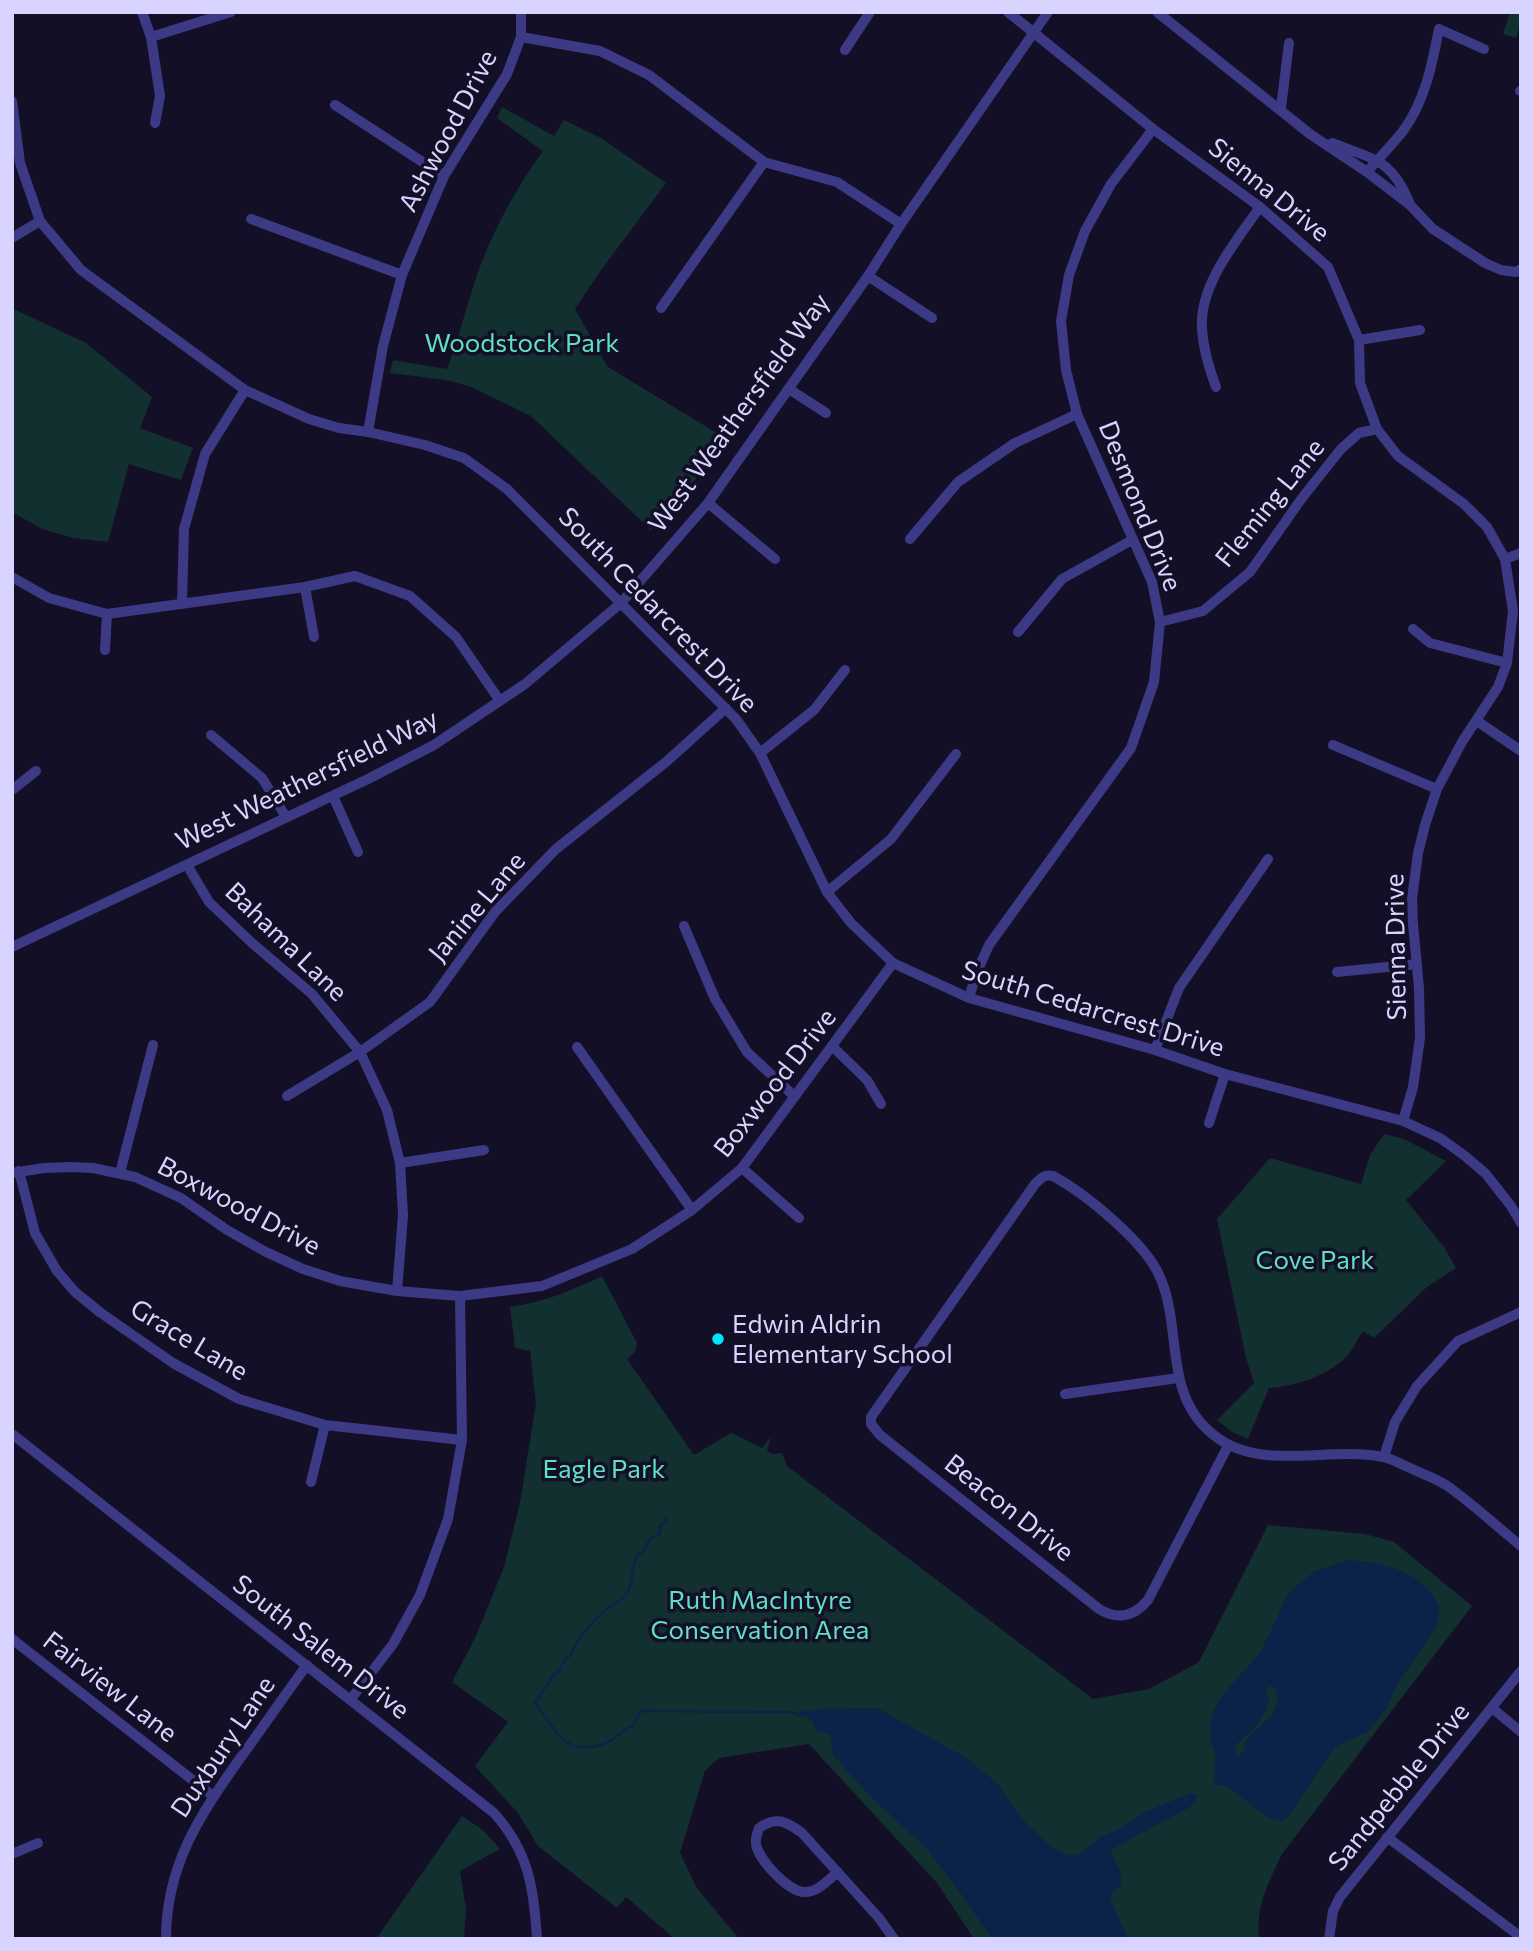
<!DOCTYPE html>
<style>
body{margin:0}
#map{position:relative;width:1533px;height:1951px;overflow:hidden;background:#130f26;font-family:Commissioner,sans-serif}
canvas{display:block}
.frame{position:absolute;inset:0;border:14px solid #d9d4ff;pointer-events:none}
</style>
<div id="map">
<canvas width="1533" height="1951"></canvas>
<div class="frame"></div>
</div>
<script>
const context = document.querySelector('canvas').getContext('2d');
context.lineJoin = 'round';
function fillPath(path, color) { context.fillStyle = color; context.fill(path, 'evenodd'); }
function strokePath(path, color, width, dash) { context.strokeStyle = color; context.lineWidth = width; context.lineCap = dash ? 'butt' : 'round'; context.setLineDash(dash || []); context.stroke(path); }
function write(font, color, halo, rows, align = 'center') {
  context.font = font + ' Commissioner,sans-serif'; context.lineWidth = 7; context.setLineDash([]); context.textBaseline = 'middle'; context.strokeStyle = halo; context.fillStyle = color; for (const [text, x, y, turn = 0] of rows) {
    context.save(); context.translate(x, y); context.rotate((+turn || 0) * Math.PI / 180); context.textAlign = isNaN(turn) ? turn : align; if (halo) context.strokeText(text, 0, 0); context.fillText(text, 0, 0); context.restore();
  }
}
fillPath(new Path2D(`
 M1510 12H1521V23L1516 38 1503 34Z
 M502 107 554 136 564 120 601 138 666 183 599 273 575 309 608 367 725 438 680 501 651 530 531 416 469 386 446 380 390 373 393 360 447 369C458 340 465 311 475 281 490 236 515 189 543 151L497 118Z
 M16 310 86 343 152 397 140 428 193 448 181 480 129 464 108 542 73 538 42 529 12 512V311Z
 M1384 1134 1404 1139 1446 1161 1406 1200 1444 1247 1456 1268 1427 1287 1374 1338 1363 1331C1358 1339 1352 1351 1345 1358 1325 1377 1295 1386 1269 1388L1248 1439 1232 1432 1217 1420 1254 1383 1246 1358 1217 1219 1270 1158 1361 1184 1370 1155Z
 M602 1276 637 1343 635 1352 627 1359 694 1455 731 1433 762 1448 771 1437 767 1451 772 1454 782 1453 787 1466 1093 1699 1149 1689 1199 1662 1268 1525 1365 1534 1394 1542 1472 1606 1282 1854C1268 1884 1256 1905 1259 1939H974L937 1883 809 1744 719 1758 705 1771 680 1853 697 1888 739 1939H675L626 1897 617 1908 538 1846 518 1813 475 1766 508 1722 452 1682 476 1636 504 1567 520 1503 536 1403 530 1351 515 1348 510 1307C544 1302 571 1291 602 1276Z
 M462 1816 483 1830 500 1849 460 1871 466 1909 464 1939H376Z`), '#12302f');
fillPath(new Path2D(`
 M1348 1560C1376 1562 1407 1567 1428 1589 1433 1594 1436 1602 1440 1608L1436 1627 1398 1683 1386 1709 1369 1731 1335 1747 1290 1815 1281 1821 1267 1817 1227 1786 1214 1785 1215 1753 1210 1741V1723L1214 1709 1222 1696 1261 1651 1289 1592 1315 1571ZM1268 1686 1274 1687C1289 1719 1244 1728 1244 1749L1237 1758 1235 1745C1252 1732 1267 1718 1269 1696L1265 1691Z
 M877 1708 963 1756 996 1782 1026 1823 1054 1849 1070 1855 1080 1854 1100 1837 1123 1827 1142 1813 1191 1793 1197 1795V1800L1190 1807 1114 1848 1111 1852 1120 1870 1121 1884 1111 1894V1901L1128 1939H992L962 1895 926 1848 872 1798 833 1755 830 1734 817 1732 811 1719 801 1715 800 1712C825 1707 852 1709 877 1708Z`), '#0c2248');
strokePath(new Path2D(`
 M666 1516V1521L660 1526V1534C651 1536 647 1541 645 1550L636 1556C632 1569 633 1589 623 1598 618 1603 610 1606 604 1611 594 1620 574 1642 571 1655L566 1658 559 1672 554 1674 535 1703C558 1733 567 1761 610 1741 619 1736 623 1729 633 1726L641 1711 790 1712 801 1715`), '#0c2248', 2.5);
strokePath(new Path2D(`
 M142 12 151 37 160 96 155 123
 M1008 12 1153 129 1260 207 1328 267 1359 340 1360 383 1377 429 1398 456 1464 504 1487 527 1505 559 1513 611 1507 663 1498 687 1462 742 1437 789 1425 825 1418 853 1412 899 1413 924 1419 988 1420 1038 1413 1087 1403 1121
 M1157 12 1310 134 1367 172 1410 205 1433 229 1485 263 1501 270 1516 272 1521 269
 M151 37 231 12
 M521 37 600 51 649 75 764 162 837 182 901 224
 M845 50 870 12
 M1520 91H1521
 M12 101 20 163 40 221 81 270 245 390 309 419 339 428 368 432 425 445 464 458 507 489 736 719 760 753 827 892 851 923 893 963 969 998 1155 1050 1225 1074 1403 1121 1440 1138 1465 1156 1486 1174 1511 1206 1521 1223
 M335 105 444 176
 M1281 108 1289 43
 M1332 143C1372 159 1391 158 1409 202
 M1367 172C1379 158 1392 145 1403 131 1425 101 1432 65 1439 29L1484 49
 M251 219 402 275
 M12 238 40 221
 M868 276 932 318
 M661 308 764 162
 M1359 340 1420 330
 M1216 387C1209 368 1203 349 1202 328 1199 285 1237 240 1260 207
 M789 389 826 413
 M368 432 383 346 402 275 444 176 507 74 521 37V12
 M708 503 775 559
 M910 539 958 482 1015 443 1077 414
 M1505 559 1521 553
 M12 577 49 598 107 614 305 587 355 576 410 596 456 637 500 701
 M305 587 314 637
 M182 604 184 529 205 454 245 390
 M1160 622 1203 611 1250 572 1302 498 1341 449 1359 433 1377 429
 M1413 629 1430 643 1507 663
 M1018 632 1062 579 1132 540
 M105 650 107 614
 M1477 721 1521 751
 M211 735 262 778 286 817
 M1333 745 1437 789
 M760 753 814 710 845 670
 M12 790 36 771
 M333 796 358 852
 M187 865 209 902 252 943 312 994 360 1052 387 1110 400 1163 403 1215 397 1291
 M827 892 891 839 956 754
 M684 926 715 999 747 1052 794 1096
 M12 947 368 779 434 745 525 684 621 603 708 503 868 276 901 224 1048 12
 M1337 972 1417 964
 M969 998 976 974 989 945 1131 748 1154 682 1160 622 1152 582 1077 414 1066 370 1061 321 1069 275 1085 231 1111 184 1153 129
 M577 1047 692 1210
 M833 1047 867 1080 881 1104
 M1155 1050 1179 988 1268 859
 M287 1096 360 1052 430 1002 495 912 556 849 666 762 726 708
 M1209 1123 1225 1074
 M400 1163 484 1150
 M742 1168 799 1218
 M19 1171 35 1233 57 1271 75 1292 101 1313 173 1363 239 1399 325 1425 462 1440
 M12 1173 44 1168 71 1167 93 1168 135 1177 181 1198 227 1230 266 1252 303 1269 340 1281 397 1291 460 1296 542 1286 632 1249 692 1210 742 1168 893 963
 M120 1173 153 1045
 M1065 1394 1178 1378
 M12 1434 494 1813C529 1852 534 1889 537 1939
 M1228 1446 1148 1600C1134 1617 1117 1620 1099 1609L880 1435 871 1424V1417L1035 1184C1041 1178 1044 1174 1053 1176 1086 1194 1146 1243 1160 1277 1182 1327 1164 1392 1209 1431 1257 1475 1326 1445 1383 1457 1391 1458 1400 1464 1408 1467 1420 1473 1435 1478 1446 1485 1472 1503 1496 1526 1521 1546
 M1384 1457 1395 1422 1417 1386 1458 1341 1521 1312
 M311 1482 325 1425
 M12 1639 213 1796
 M351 1699 393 1644 420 1595 448 1519 462 1440 460 1296
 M1492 1708 1521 1732
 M1387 1837 1521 1937
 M12 1854 38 1843
 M838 1872C828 1880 818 1892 805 1892 789 1893 758 1859 756 1844 755 1838 757 1834 759 1828 776 1816 786 1821 802 1833L879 1918 894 1939
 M166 1939C166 1865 200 1815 241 1757 263 1727 284 1696 307 1665
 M1329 1939 1333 1911 1340 1897 1521 1671`), '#3d3a85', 10);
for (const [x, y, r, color] of [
 [718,1339,7,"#00e5ff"]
]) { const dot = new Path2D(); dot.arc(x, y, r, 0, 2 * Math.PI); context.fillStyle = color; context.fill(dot); strokePath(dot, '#130f26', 2.5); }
write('26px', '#d9d4ff', '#130f26', [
 ["Ashwood Drive",448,131,-62],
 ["Sienna Drive",1269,190,39],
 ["West Weathersfield Way",739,413,-54],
 ["Fleming Lane",1270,503,-51],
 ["Desmond Drive",1140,506,68],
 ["South Cedarcrest Drive",658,610,46],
 ["West Weathersfield Way",307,780,-26],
 ["Janine Lane",477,907,-50],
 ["Bahama Lane",286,942,44],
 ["Sienna Drive",1396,947,-91],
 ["South Cedarcrest Drive",1093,1009,17],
 ["Boxwood Drive",775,1083,-52],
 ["Boxwood Drive",239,1206,28],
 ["Grace Lane",189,1340,31],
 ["Beacon Drive",1009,1508,38],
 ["South Salem Drive",321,1647,38],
 ["Fairview Lane",110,1687,38],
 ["Duxbury Lane",223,1747,-56],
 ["Sandpebble Drive",1399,1787,-51]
]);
write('26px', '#5fe0c0', '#130f26', [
 ["Woodstock Park",522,343],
 ["Cove Park",1315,1260],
 ["Eagle Park",604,1469],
 ["Ruth MacIntyre",760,1600],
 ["Conservation Area",760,1630]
]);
write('26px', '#d9d4ff', '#130f26', [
 ["Edwin Aldrin",732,1324],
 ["Elementary School",732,1354]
], 'left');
</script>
